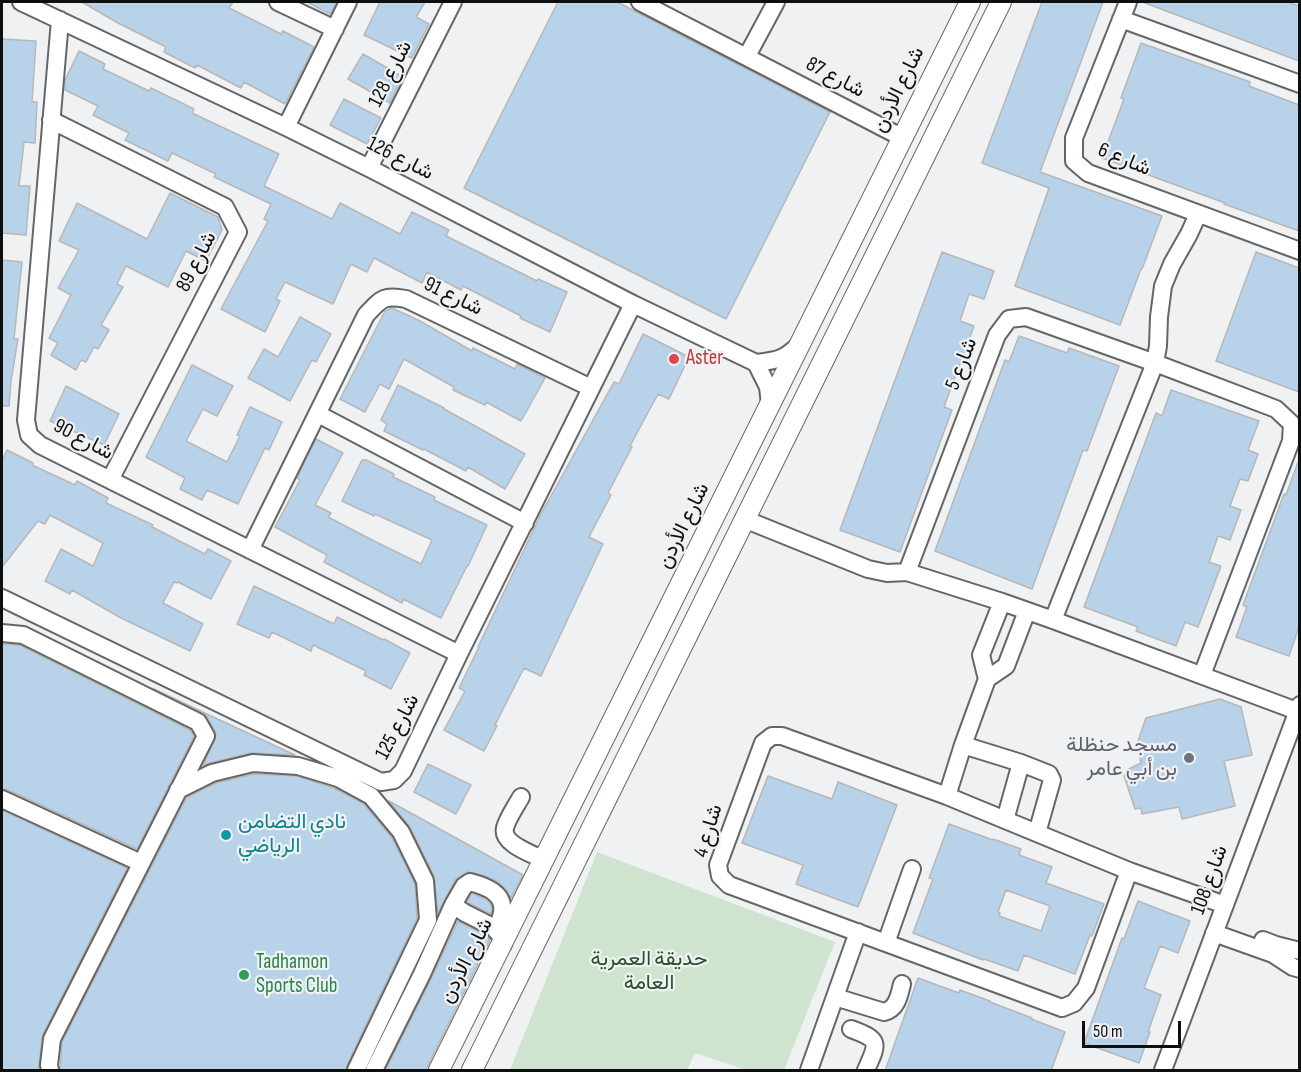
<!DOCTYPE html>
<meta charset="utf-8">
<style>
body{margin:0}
#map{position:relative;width:1301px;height:1072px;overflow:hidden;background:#eff1f3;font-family:"Sofia Sans Condensed",sans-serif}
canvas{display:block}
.frame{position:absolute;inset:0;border:3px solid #0e0f0f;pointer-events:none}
.scale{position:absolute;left:1082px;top:1021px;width:99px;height:27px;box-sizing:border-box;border:3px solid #0e0f0f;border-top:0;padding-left:8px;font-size:18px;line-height:21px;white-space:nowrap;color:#0e0f0f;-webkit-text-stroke:4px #eff1f3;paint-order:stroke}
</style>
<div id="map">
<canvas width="1301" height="1072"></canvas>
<div class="frame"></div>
<div class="scale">50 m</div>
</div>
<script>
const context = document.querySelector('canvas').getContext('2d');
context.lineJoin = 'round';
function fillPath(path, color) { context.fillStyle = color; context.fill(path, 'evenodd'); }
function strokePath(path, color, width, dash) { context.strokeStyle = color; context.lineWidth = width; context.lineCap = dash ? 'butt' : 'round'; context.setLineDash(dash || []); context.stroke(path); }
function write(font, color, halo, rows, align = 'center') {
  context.font = font + ' "Sofia Sans Condensed",Vazirmatn,sans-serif'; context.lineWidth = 4.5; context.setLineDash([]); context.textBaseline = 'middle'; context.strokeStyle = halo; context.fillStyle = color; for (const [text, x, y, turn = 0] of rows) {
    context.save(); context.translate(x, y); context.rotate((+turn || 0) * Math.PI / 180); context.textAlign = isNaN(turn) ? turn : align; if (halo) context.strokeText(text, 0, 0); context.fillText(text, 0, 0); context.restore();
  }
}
fillPath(new Path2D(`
 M597 852 835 942 784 1070H746L695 1053 687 1070H510Z`), '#cee4cf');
const building = new Path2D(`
 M82 2H233L229 8 281 34 283 31 314 47 285 104 244 82 241 88 197 65 195 68 164 52 166 47 118 23Z
 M307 2H337L330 14Z
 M380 2H425L416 17 429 24 412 58 364 35Z
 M558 2H617L830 112 726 319 464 188Z
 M1042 2H1103L1040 172 1162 216 1142 269H1141L1120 325 1015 286 1049 188 982 163Z
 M1145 2H1287L1299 6V61L1145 3Z
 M2 39 36 41 32 102H37L35 143 24 142 19 186H30L26 235 2 233Z
 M1141 43 1250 82 1249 86 1299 105V231L1224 204 1225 203 1102 158 1124 99 1121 98Z
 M79 51 105 64 103 69 149 91 151 88 194 109 192 113 279 154 264 186 332 219 340 203 400 234 412 212 449 230 446 236 537 281 538 279 567 292 550 332 520 318 521 316 463 286 461 290 427 272 422 283 374 258 367 272 351 264 333 304 285 282 276 299 280 301 265 332 221 309 268 221 264 219 271 204 214 177 216 174 172 153 168 161 125 140 129 133 93 115 98 106 65 90V80Z
 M363 54 403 77 390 103 348 79Z
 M344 99 381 118 367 144 330 125Z
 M170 193 218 217 222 230 206 261 186 251 168 287 126 266 117 284 123 287 101 325 109 330 98 349 94 347 86 362 81 360 76 370 51 355 58 343 49 338 71 295 58 288 79 250 59 241 77 203 147 239Z
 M942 252 994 271 984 299 969 294 960 321 974 326 944 407 952 410 900 552 840 530Z
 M1256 252 1299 268V392L1216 361Z
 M2 260 22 262 14 339H18L11 381 9 406H2Z
 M392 308 420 321 472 351 473 348 515 369 517 364 545 378 521 421 486 402 485 405 453 390 454 387 404 359 389 389 380 384 365 412 340 399 385 311Z
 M300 317 331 334 316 362 312 360 290 401 248 378 264 349 278 357Z
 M643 334 689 357 669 399 658 394 630 446 632 447 608 493 611 495 589 537 603 544 541 676 524 668 495 725 497 726 484 751 444 730 465 691 459 688 479 647H478L541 514 614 382 619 384Z
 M1019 336 1067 353 1069 348 1119 366 1087 451 1083 450 1032 589 935 551 1005 360 1009 362Z
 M192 365 233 386 217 416 203 409 186 441 227 462 240 436 237 435 250 407 282 422 269 450 265 448 238 504 207 490 202 500 180 489 185 478 146 457Z
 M398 385 444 408V409L486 432 525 454 505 489 468 467 466 471 424 449 423 450 384 431 387 424 381 420Z
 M66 386 119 414 104 445 50 421Z
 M1171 390 1259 421 1248 450 1258 454 1248 481 1240 479 1230 506 1241 510 1230 540 1218 536 1209 562 1221 566 1198 627 1185 622 1176 646 1136 631 1138 627 1084 607 1156 413 1162 416Z
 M316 439 343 453 315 505 331 513 328 517 374 541 421 564 432 540 375 514 374 516 342 501 362 460H366L394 474 393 477 435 497 434 500 487 525 468 566H467L441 618 403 599 402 603 324 562 327 555 275 527 300 480 297 478Z
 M7 450 33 463 32 465 75 485 77 481 108 498 106 503 153 525 152 527 205 554 208 549 231 561 211 599 178 582 177 583 174 582 163 603 203 624 190 651 121 618 72 590 70 594 45 581 61 549 93 566 103 543 50 515 45 524 38 521 2 567V461Z
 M1298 462 1299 463V627L1289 656 1236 637 1247 607 1243 605 1284 494 1286 495Z
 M254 586 334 624 337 617 383 640 384 639 410 653 391 689 364 675 366 671 313 645 311 651 272 632 269 638 237 624Z
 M2 644 20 645 190 730 194 736 137 849 6 789H2Z
 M154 689 211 716 295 755 251 753 210 763 203 766 216 736 215 731 207 717 203 713Z
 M1220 699 1241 707 1252 755 1224 761 1235 806 1182 819 1179 807 1142 814 1141 808 1135 809 1124 776 1127 770 1141 763 1137 744 1146 718Z
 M428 764 471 785 456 814 414 792Z
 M254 774 296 776 334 788 364 804 392 838 415 884 417 918 347 1065 346 1071H60L62 1042 187 797 216 783Z
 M768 776 832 799 838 782 897 805 858 907 796 884 803 865 742 843Z
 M389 801 523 875 511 898 506 889 498 882 485 876 468 872 455 880 438 913 434 876 410 827Z
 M2 810 127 868 43 1034 39 1064V1071H2Z
 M949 824 993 840V839L1021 849 1019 855 1052 867 1046 883 1104 904 1092 936 1090 935 1075 974 1024 955 1018 971 984 959 983 960 913 933 933 879 929 878ZM1006 890 1050 906 1041 931 999 916 1000 913 998 912Z
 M472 893 483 898 489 902 492 907 491 914 467 902Z
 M1138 901 1190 921 1178 953 1160 946 1144 988 1161 995 1148 1032H1150L1139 1063 1084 1043 1122 938 1124 939Z
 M458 921 486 935 490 940 428 1065 427 1071H385L431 979Z
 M918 978 959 993 960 990 990 1001V1002L1032 1018 1031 1019 1065 1032 1051 1071H885Z`);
fillPath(building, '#b8d3e9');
strokePath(building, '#b6b7b9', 1.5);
const minor = new Path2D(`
 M21 2 286 127 369 168 633 304 756 363C778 360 783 360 799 345
 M278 2 335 29
 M640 2 903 138
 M1128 2 1074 138V161L1088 173 1300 251
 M1121 19 1300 84
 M60 20 26 420 29 435 40 445 459 654
 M747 56 776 2
 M51 120 225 207 238 232 110 480
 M286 127 348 2
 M369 168 453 2
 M756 363 768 387 770 405
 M318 414 525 523
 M744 519 868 569 887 573 907 572 1002 602 1053 620 1297 711
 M250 550 366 315C382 298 383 295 406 299L591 388
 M907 572 997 335 1009 319 1026 317 1155 363 1276 409 1292 424 1291 441 1202 675
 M2 598 381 782 394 780 403 771 459 654 633 304
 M1053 620 1155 363 1158 346 1159 317 1163 286 1172 264 1189 234 1198 214
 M2 633 23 635 198 722 206 736 52 1039 49 1065 50 1070
 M987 679 1006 666 1027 611
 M963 745 1021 763 1049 774 1052 780 1037 833
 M178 790 212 773 253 763 298 766 338 778 371 796 401 832 425 881 428 920 356 1070
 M947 796 963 745 987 679 981 655 1002 602
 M521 797C516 806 507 819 505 828 501 844 533 854 544 860
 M2 799 141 863
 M1005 820 1021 763
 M1129 871 1086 988 1074 1003 1062 1008 729 885 720 876 718 865 763 743 772 736H782L947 796 1129 871 1225 905
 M453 905 464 886 470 882C485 886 505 893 502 912 501 918 499 924 497 930
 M1214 933 1273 954 1293 967 1300 969
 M1263 940 1276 945 1300 951
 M886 943 912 869
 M835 997 884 1012C897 1009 899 996 902 984
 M851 1029C881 1040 878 1043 866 1070
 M374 1070 422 974 453 905 465 913 493 927 501 936 503 944
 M809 1070 858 932
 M1163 1070 1300 705`);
const major = new Path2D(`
 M439 1070 970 2
 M472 1070C650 715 824 358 1001 2`);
strokePath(minor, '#646667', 20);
strokePath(major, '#646667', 22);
strokePath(minor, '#fff', 16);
strokePath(major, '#fff', 20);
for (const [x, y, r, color] of [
 [674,359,6,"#e0444e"],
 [1189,758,6,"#6b7280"],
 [226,835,6,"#0f9aa8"],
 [244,975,6,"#2e9e5b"]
]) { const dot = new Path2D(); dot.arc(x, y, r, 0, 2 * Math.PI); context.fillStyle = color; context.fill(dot); strokePath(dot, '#eff1f3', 2); }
write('21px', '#0e0f0f', '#eff1f3', [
 ["شارع 128",391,74,-63],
 ["شارع 87",835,78,28],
 ["شارع الأردن",899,90,-64],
 ["شارع 126",400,159,27],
 ["شارع 6",1124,160,23],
 ["شارع 89",197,262,-63],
 ["شارع 91",453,297,26],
 ["شارع 5",962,364,-69],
 ["شارع 90",83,440,28],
 ["شارع الأردن",684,526,-64],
 ["شارع 125",398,727,-62],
 ["شارع 4",709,831,-73],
 ["شارع 108",1210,880,-70],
 ["شارع الأردن",467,961,-63]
]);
write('21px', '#be3a42', '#eff1f3', [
 ["Aster",686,359]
], 'left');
write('21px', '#5b616d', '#eff1f3', [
 ["مسجد حنظلة",1177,746],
 ["بن أبي عامر",1177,770]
], 'right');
write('21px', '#0d838f', '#eff1f3', [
 ["نادي التضامن",238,823],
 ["الرياضي",238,847]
], 'left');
write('21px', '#284f2c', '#eff1f3', [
 ["حديقة العمرية",649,960],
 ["العامة",649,984]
]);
write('21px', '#27864d', '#eff1f3', [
 ["Tadhamon",256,963],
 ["Sports Club",256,987]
], 'left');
</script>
